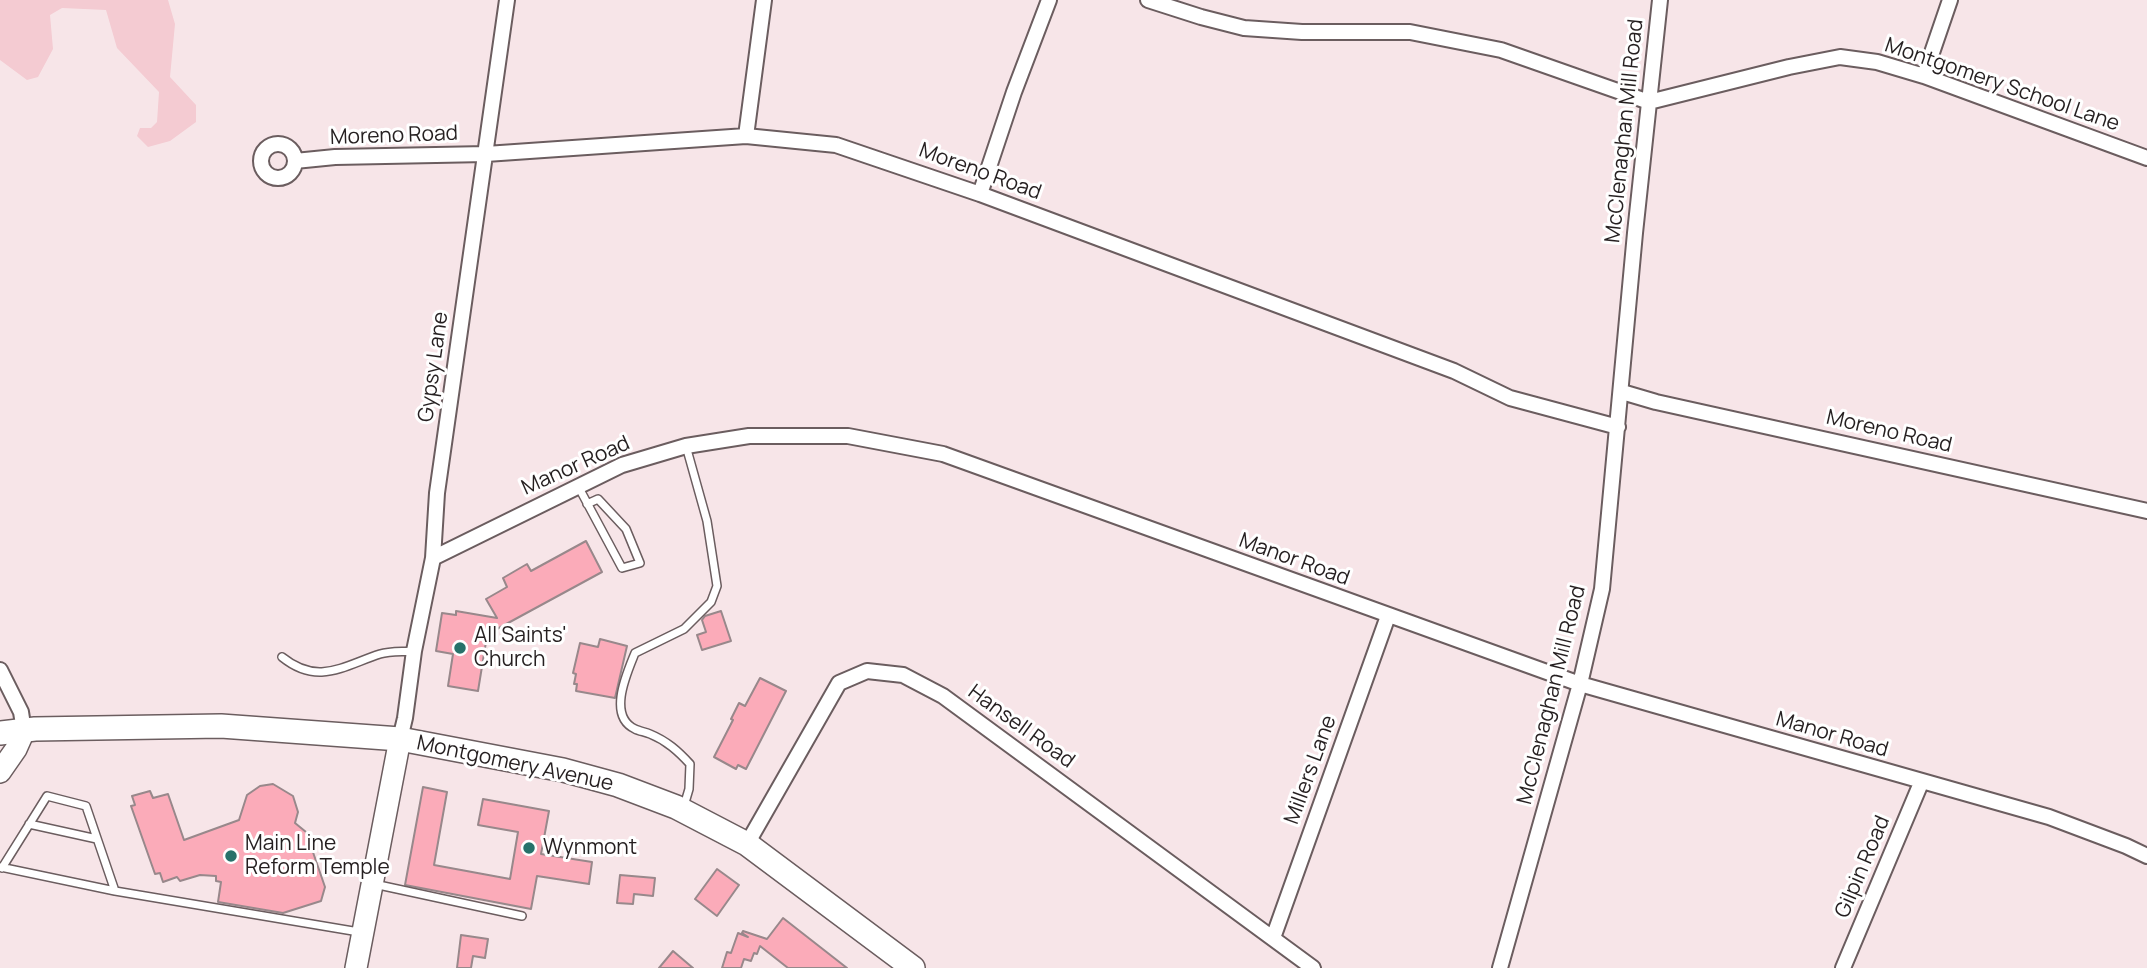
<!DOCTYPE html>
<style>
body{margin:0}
canvas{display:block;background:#f7e5e8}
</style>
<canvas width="2147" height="968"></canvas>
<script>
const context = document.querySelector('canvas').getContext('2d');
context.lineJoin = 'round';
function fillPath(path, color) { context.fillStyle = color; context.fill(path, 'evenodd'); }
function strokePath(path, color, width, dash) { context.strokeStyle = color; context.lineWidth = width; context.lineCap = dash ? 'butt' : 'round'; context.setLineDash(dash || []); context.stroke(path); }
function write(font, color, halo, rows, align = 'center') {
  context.font = font + ' Manrope,sans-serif'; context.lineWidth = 6; context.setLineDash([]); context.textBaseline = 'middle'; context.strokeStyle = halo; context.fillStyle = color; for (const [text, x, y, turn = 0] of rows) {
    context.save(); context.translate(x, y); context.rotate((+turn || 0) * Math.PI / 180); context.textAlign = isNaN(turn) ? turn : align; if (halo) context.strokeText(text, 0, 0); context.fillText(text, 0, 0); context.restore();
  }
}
fillPath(new Path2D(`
 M0 0H168L175 24 170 77 196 105V122L170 141 148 147 137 136 140 128H151L157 122 159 92 117 48 106 10 62 8 50 15 53 49 38 77 27 80 0 60Z`), '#f4cbd2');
const building = new Path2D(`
 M586 541 602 572 497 629 494 644 486 642 478 691 448 686 453 654 436 651 442 613 456 615V611L497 618 486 599 507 587 503 578 527 564 531 571Z
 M721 611 731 641 702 650 697 635 706 632 702 620 705 616Z
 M600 639 627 646 615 698 576 691 577 684H574L576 674 573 673 580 643 598 647Z
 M760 678 786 691 746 769 738 765 736 769 714 757 733 720 731 719 739 703 745 706Z
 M273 784 293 796 298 812 295 823 306 832 325 887 321 901 283 913 218 902 221 882 216 881V876L200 875 180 881 177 877 163 882 160 873 155 874 131 806 135 805 132 796 150 791 153 798 168 794 184 840 239 820 247 795 260 786Z
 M423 787 447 792 434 865 510 879 518 832 478 825 483 799 549 811 541 854 592 862 589 884 537 876 531 909 405 885Z
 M717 869 739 885 717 916 695 899Z
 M620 875 655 878 653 896 634 894 633 904 617 903Z
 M783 918 847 968H788L760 946 757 954 754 953 751 961 744 959 741 968H722L727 952 731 953 738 933 748 937 742 933 743 931 767 939Z
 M461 935 488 939 485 958 473 956 471 968H457Z
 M673 951 693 968H659Z`);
fillPath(building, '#fbabb9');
strokePath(building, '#98888b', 2);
const lane = new Path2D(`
 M578 486 622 568 640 563 626 529 598 499 587 504
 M282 657C318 686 343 666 380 654 390 651 403 652 413 651
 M684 806 689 789 690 764C678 751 667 741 650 734 645 732 639 731 635 729 607 716 627 673 635 653L684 629 711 602 717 586 707 521 686 446
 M29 824 97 839
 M0 867 115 891 359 932
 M2 868 47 796 86 806 115 891
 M374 884 522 916`);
const street = new Path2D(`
 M1148 0 1201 17 1244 28 1302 32H1410L1501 50 1649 102 1789 67 1840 57 1877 62 1924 76 2147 158
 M1924 76 1950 0
 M746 136 764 0
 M261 161a17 17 0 1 1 34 0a17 17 0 1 1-34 0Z
 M295 161 335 157 486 154 746 136 836 145 980 194 1454 371 1510 398 1618 427
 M980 194 1014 92 1049 0
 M1622 392 1656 402 2147 511
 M433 558 622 465 686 446 749 436H848L943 454 1580 684 2049 817 2126 846 2147 856
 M0 670 21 712 24 731
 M400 739 405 718 414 651 433 558 437 493 507 0
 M747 844 839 683 867 671 903 675 943 696 1313 968
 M1273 938 1388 616
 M1500 968 1580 684 1602 589 1635 233 1660 0
 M1843 968 1921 783`);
const secondary = new Path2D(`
 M0 772 16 749 24 731
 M356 968 400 739`);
const primary = new Path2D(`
 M0 733 35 729 221 726 400 739 563 770 618 785 676 807 747 844 913 968`);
strokePath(lane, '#6b5d5f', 10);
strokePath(street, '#6b5d5f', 18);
strokePath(secondary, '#6b5d5f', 24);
strokePath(primary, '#6b5d5f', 26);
strokePath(lane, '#fff', 7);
strokePath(street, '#fff', 14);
strokePath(secondary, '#fff', 21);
strokePath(primary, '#fff', 23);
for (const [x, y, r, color] of [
 [460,648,7,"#28716a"],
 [529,848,7,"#28716a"],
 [231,856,7,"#28716a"]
]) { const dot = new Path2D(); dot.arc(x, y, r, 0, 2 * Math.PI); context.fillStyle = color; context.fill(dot); strokePath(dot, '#fff', 2.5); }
write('21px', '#251f20', '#fff', [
 ["Montgomery School Lane",2002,85,19],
 ["McClenaghan Mill Road",1625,131,-84],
 ["Moreno Road",394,136,-2],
 ["Moreno Road",980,172,20],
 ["Gypsy Lane",434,367,-82],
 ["Moreno Road",1889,432,13],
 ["Manor Road",576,466,-24],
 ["Manor Road",1294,560,20],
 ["McClenaghan Mill Road",1552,695,-76],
 ["Hansell Road",1021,727,36],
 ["Manor Road",1832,735,16],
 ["Montgomery Avenue",515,764,12],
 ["Millers Lane",1311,770,-70],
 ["Gilpin Road",1863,867,-67]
]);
write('21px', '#251f20', '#fff', [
 ["All Saints'",474,636],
 ["Church",474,660],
 ["Main Line",245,844],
 ["Reform Temple",245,868],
 ["Wynmont",543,848]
], 'left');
</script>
